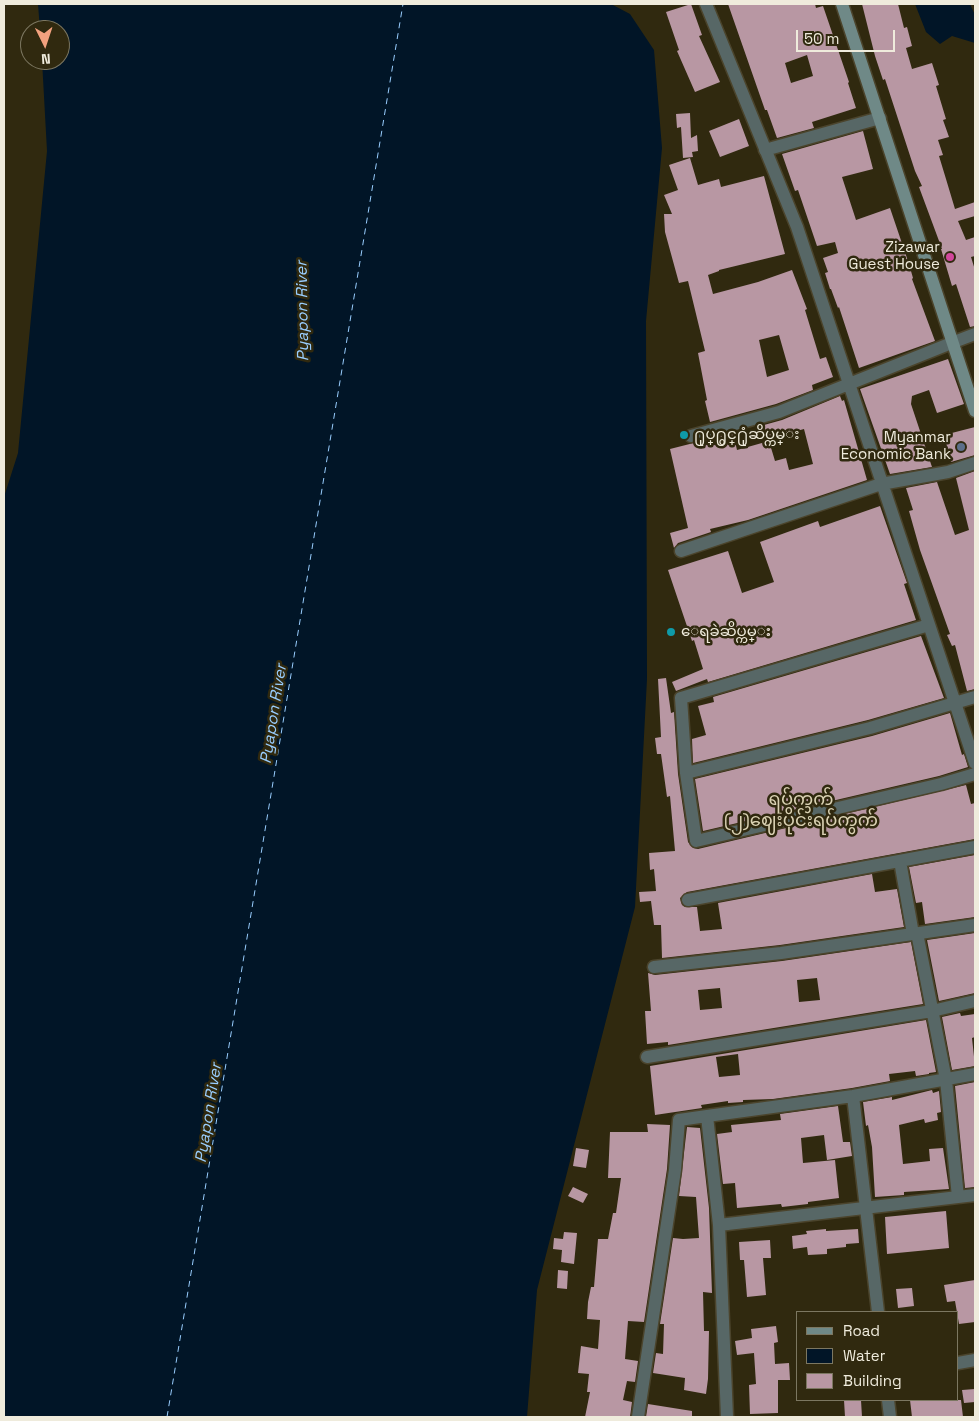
<!DOCTYPE html>
<meta charset="utf-8">
<style>
body{margin:0}
#map{position:relative;width:979px;height:1421px;overflow:hidden;background:#30290f;font-family:"Space Grotesk",sans-serif}
canvas{display:block}
.frame{position:absolute;inset:0;border:5px solid #efebdc;pointer-events:none}
.legend{position:absolute;left:796px;top:1311px;width:162px;height:90px;box-sizing:border-box;background:#30290f;border:1px solid #7c7761;margin:0;padding:6px 9px;list-style:none;font-size:15px;color:#efebdc}
.legend li{display:flex;align-items:center;gap:10px;height:25px}
.legend b{width:25px;border:1px solid #7c7761}
.north{position:absolute;left:20px;top:20px;width:50px;height:50px;box-sizing:border-box;background:#30290f;border:1px solid #7c7761;border-radius:50%;rotate:176deg;font-size:14px;font-weight:700;line-height:20px;text-align:center;color:#efebdc}
.north::after{content:'';display:block;margin:auto;width:18px;height:22px;background:#f2a17e;clip-path:polygon(50% 0,100% 100%,50% 72%,0 100%)}
.scale{position:absolute;left:796px;top:30px;width:99px;height:22px;box-sizing:border-box;border:2px solid #efebdc;border-top:0;padding-left:6px;font-size:15px;line-height:18px;white-space:nowrap;color:#efebdc;-webkit-text-stroke:4px #30290f;paint-order:stroke}
</style>
<div id="map">
<canvas width="979" height="1421"></canvas>
<div class="frame"></div>
<ul class="legend">
<li><b style="height:6px;background:#6f8987"></b>Road</li>
<li><b style="height:14px;background:#011527"></b>Water</li>
<li><b style="height:14px;background:#b897a3"></b>Building</li>
</ul>
<div class="north">N</div>
<div class="scale">50 m</div>
</div>
<script>
const context = document.querySelector('canvas').getContext('2d');
context.lineJoin = 'round';
function fillPath(path, color) { context.fillStyle = color; context.fill(path, 'evenodd'); }
function strokePath(path, color, width, dash) { context.strokeStyle = color; context.lineWidth = width; context.lineCap = dash ? 'butt' : 'round'; context.setLineDash(dash || []); context.stroke(path); }
function write(font, color, halo, rows, align = 'center') {
  context.font = font + ' "Space Grotesk","Noto Sans Myanmar",sans-serif'; context.lineWidth = 5; context.setLineDash([]); context.textBaseline = 'middle'; context.strokeStyle = halo; context.fillStyle = color; for (const [text, x, y, turn = 0] of rows) {
    context.save(); context.translate(x, y); context.rotate((+turn || 0) * Math.PI / 180); context.textAlign = isNaN(turn) ? turn : align; if (halo) context.strokeText(text, 0, 0); context.fillText(text, 0, 0); context.restore();
  }
}
fillPath(new Path2D(`
 M38 4H611L630 14 654 50 662 148 646 321 647 679 635 907 537 1290 527 1417H4V497L18 453 47 151 42 60H60V30H40Z
 M915 4H970L975 15V43L952 36 940 44 926 32Z`), '#011527');
strokePath(new Path2D(`
 M167 1417 403 4`), '#99ceff', 1, [6, 5]);
fillPath(new Path2D(`
 M691 4 702 35 699 36 720 82 695 92 677 51 679 50 666 12Z
 M728 4H815L816 8 823 6 849 82 848 83 856 108 812 122 814 128 777 138 767 110H765ZM807 55 813 76 791 83 785 63Z
 M862 4H898L904 28 907 27 912 46 906 48 912 69 932 63 939 85 936 86 946 119 943 120 949 137 938 140 943 155 939 156 946 179 955 209 975 202V216L958 221 966 240 975 237V256L971 257 975 270V326L970 327 956 284 952 286 941 249H942L919 187 922 186 915 171 885 79 883 80 875 56Z
 M690 113 691 138 697 135 698 151 692 152 693 157 683 158 681 127 677 128 676 114Z
 M739 119 749 146 720 157 709 131Z
 M863 131 873 169 842 177 856 220 890 208 909 264 913 278 912 279 935 341 859 368 839 307 838 308 831 289H830L825 273 828 272 823 258 838 253 835 242 817 246 798 190 795 191 782 154Z
 M690 158 698 185 719 179 721 187 764 176 785 254 719 270V271L708 275 713 294 758 282 792 270 807 309 805 310 820 359 826 357 833 377 812 385 813 390 776 404 710 422 705 401 707 400 698 353 705 351 688 281 679 283 665 232 664 214H672L664 195 678 190 669 165ZM779 335 789 370 767 377 759 340Z
 M948 359 964 404 937 413 929 390 912 396 911 404 932 467 890 474 860 389Z
 M840 396 842 401 844 400 867 480 748 520 710 529 711 532 678 543 674 548 670 533 688 528 670 449 733 433 737 450 769 441 775 461 786 458 789 470 813 464 804 429 768 439 764 425 782 420Z
 M975 427V455L951 462 944 435Z
 M975 471V689L967 691 955 645 952 646 947 635 950 634 920 550 909 511 913 510 906 488 937 482 955 535 969 530 956 478Z
 M880 506 907 583 904 584 916 620 708 682 707 679 676 691 672 682 703 669 694 640 692 641 668 570 728 551 742 593 774 582 760 542 818 521 820 527Z
 M921 636 944 698 868 720 693 763 692 739 706 735 698 706 714 702 713 697Z
 M666 678 671 713 674 712 678 774 688 842 693 848 698 849 966 785 971 804 975 803V839L687 892 680 898 682 905 685 907H697L700 931 722 929 718 903 872 874 875 892 897 889 904 927 780 945 662 958 661 925H654L651 901 640 902 639 892 656 891 654 869 650 870 649 853 675 851 670 796 667 797 661 754H657L655 738 661 737 658 679Z
 M950 713 962 755 964 754 968 767 939 776 703 831 695 779 872 736Z
 M975 855V917L925 924 922 902 916 903 909 867Z
 M975 933V993L939 1001 927 940Z
 M911 942 923 1004 668 1045V1042L647 1044 645 1011H651L648 973 655 975 782 961ZM817 978 820 1000 799 1002 797 980ZM720 988 722 1008 700 1010 698 990Z
 M960 1013 961 1016 975 1014V1037L972 1038 975 1066 952 1070 942 1017Z
 M926 1020 936 1072 929 1073V1074L916 1076 915 1071 889 1074 890 1081 852 1088 773 1099 743 1100V1102L728 1103V1101L701 1105 702 1108 655 1115 650 1066ZM738 1054 740 1075 719 1077 716 1057Z
 M975 1082V1187L965 1188 955 1086Z
 M932 1090 933 1093 939 1091 941 1112 937 1113 938 1120 925 1123 924 1119 899 1125 903 1164 930 1161 929 1149 943 1148 949 1189 904 1192V1195L875 1197 872 1147 868 1125 866 1126 863 1102 892 1097V1100Z
 M838 1106 843 1142H850L852 1156 827 1160 824 1135 801 1138 803 1163 835 1160 839 1198 808 1202V1204L782 1207 781 1204 737 1208 735 1183 723 1184 717 1134 732 1132 731 1125 781 1120 780 1114Z
 M647 1124 670 1125 667 1169 644 1322 628 1321 625 1359 638 1361 635 1382 627 1381 623 1400 632 1402 630 1417H585L590 1392H587L589 1374 578 1373 581 1346 598 1349 600 1320 587 1319 588 1302 591 1287H594L598 1239H608L613 1213H616L621 1178H608L610 1132H648Z
 M687 1127 700 1128 709 1208 712 1293 703 1292 704 1331H709L708 1379 706 1394 684 1390 685 1378 653 1373 656 1353 663 1354 664 1324H660L673 1238 683 1239 699 1238 696 1197 679 1196Z
 M576 1148 589 1150 586 1168 573 1166Z
 M573 1187 588 1194 583 1203 568 1196Z
 M946 1211 949 1248 887 1254 885 1217Z
 M826 1229V1231L858 1229 859 1243 846 1244V1247L827 1249V1254L808 1255 807 1247 793 1249 792 1236 807 1234 806 1231Z
 M564 1232 577 1233 574 1264 561 1262 562 1250 553 1249 554 1238 563 1239Z
 M770 1240 771 1258H763L766 1295 747 1297 744 1260H740L739 1242Z
 M558 1270 568 1271 567 1289 557 1288Z
 M975 1280V1322L959 1324 955 1301 947 1302 944 1285Z
 M912 1288 914 1306 898 1308 896 1289Z
 M776 1326 778 1342 774 1343 775 1364 789 1363 790 1380H778V1413L750 1414 749 1385 756 1384 754 1353 737 1355 735 1341 752 1338 751 1329Z
 M975 1389V1402L964 1403 962 1390Z
 M844 1400H861L862 1417H845Z
 M910 1400H961L963 1417H912Z
 M648 1404 692 1411V1417H646Z`), '#b897a3');
const minor = new Path2D(`
 M706 4 797 227 975 763
 M765 150 880 118
 M691 436 779 412 954 342
 M681 551 881 484 948 472 975 463
 M929 625 681 698 686 773 696 841 941 784 975 774
 M686 773 870 728 975 697
 M900 861 913 934
 M688 900 975 847
 M917 933 946 1080 958 1197
 M654 967 781 953 975 925
 M647 1057 932 1011 975 1001
 M853 1096 878 1312
 M719 1225 975 1195
 M958 1363 975 1360
 M888 1400 890 1417
 M638 1417 675 1170 679 1120 707 1116
 M727 1417 719 1225 707 1116 853 1096 975 1074`);
const tertiary = new Path2D(`
 M954 342 975 334`);
const secondary = new Path2D(`
 M842 4 975 411`);
strokePath(minor, '#4b442c', 15);
strokePath(tertiary, '#4b442c', 15);
strokePath(secondary, '#4b442c', 15);
strokePath(minor, '#576766', 12);
strokePath(tertiary, '#576766', 12);
strokePath(secondary, '#6f8987', 12);
for (const [x, y, r, color] of [
 [950,257,5,"#d1479c"],
 [684,435,5,"#0f9aa8"],
 [961,447,5,"#5c6f8a"],
 [671,632,5,"#0f9aa8"]
]) { const dot = new Path2D(); dot.arc(x, y, r, 0, 2 * Math.PI); context.fillStyle = color; context.fill(dot); strokePath(dot, '#30290f', 2); }
write('15px', '#efebdc', '#30290f', [
 ["Zizawar",940,248],
 ["Guest House",940,265],
 ["႐ုပ္႐ွင္႐ုံဆိပ္ကမ္း",694,435,"left"],
 ["Myanmar",951,438],
 ["Economic Bank",951,455],
 ["ေရခဲဆိပ္ကမ္း",681,632,"left"]
], 'right');
write('italic 16px', '#99ceff', '#30290f', [
 ["Pyapon River",303,311,-91],
 ["Pyapon River",274,714,-81],
 ["Pyapon River",209,1113,-81]
]);
write('18px', '#dad2b3', '#30290f', [
 ["ရပ်ကွက်",801,800],
 ["(၂)ဈေးပိုင်းရပ်ကွက်",801,821]
]);
</script>
